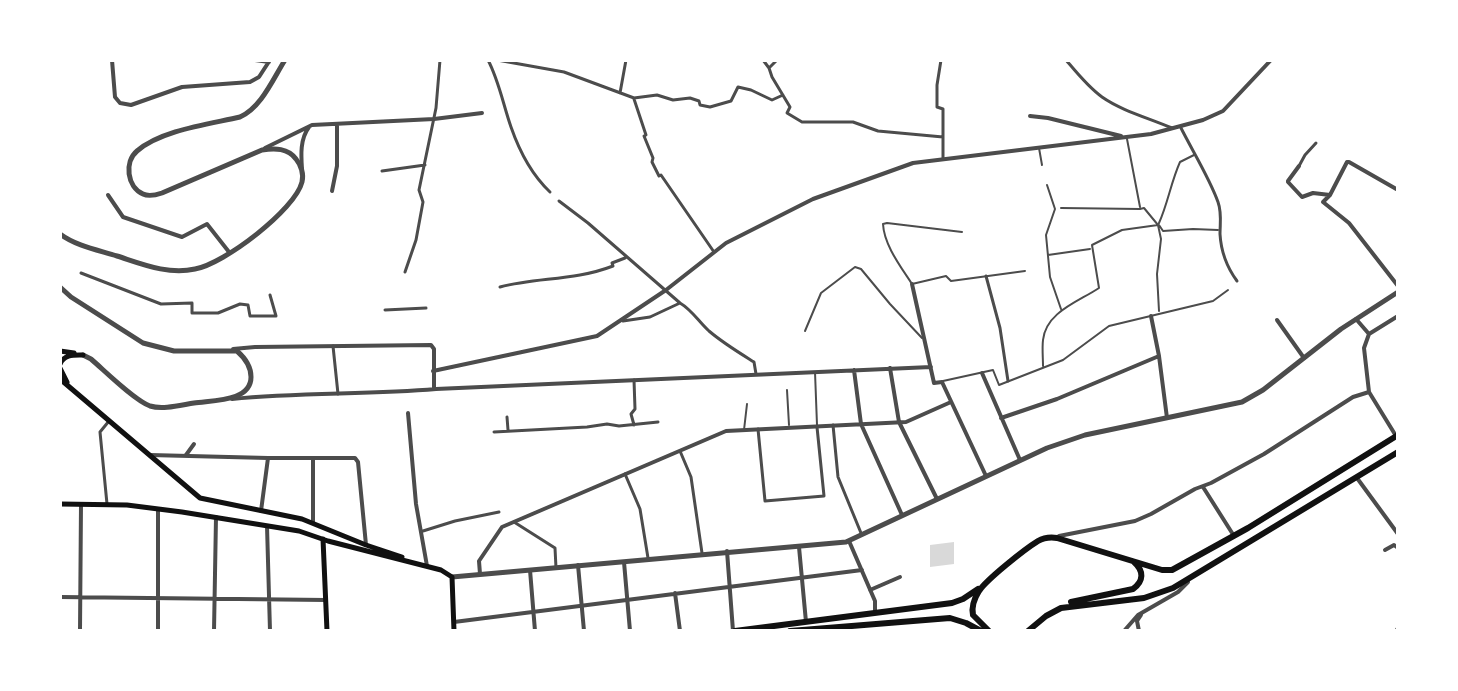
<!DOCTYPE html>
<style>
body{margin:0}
#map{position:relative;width:1458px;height:691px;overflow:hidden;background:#fff;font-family:"Sofia Sans Condensed",sans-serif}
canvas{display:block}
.frame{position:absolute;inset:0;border:62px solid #fff;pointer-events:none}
</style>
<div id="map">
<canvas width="1458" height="691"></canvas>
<div class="frame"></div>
</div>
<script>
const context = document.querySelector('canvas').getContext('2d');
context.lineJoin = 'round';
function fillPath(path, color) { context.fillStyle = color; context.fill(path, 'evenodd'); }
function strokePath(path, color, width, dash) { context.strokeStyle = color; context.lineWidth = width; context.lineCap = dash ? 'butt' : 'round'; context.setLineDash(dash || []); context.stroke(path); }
fillPath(new Path2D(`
 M954 542V564L930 567V545Z`), '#d9d9d9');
strokePath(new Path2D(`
 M1127 139 1140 207
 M1039 148 1042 165
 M1047 185 1055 209 1046 235 1050 277 1061 309
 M1061 208 1140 209
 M1140 209 1144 208 1158 225 1161 239 1157 274 1159 311
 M1159 223C1168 203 1171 182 1180 162L1194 155
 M1159 225 1163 231 1193 229 1218 230
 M962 232 887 223 883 224C884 245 901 267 912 284L946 276 951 281 1025 271
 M1048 255 1090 249
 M805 331 821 293 855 267 861 269 890 304 922 338
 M1043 366C1043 358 1042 348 1043 340 1046 312 1078 302 1099 288L1092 245 1122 230 1158 225
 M815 372 817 425
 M943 381 993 370 999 385 1063 360 1109 326 1213 301 1228 290
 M787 390 789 425
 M744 430 747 404`), '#4c4c4c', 2);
strokePath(new Path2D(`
 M488 60C499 81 503 104 511 127 519 150 532 175 550 192
 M497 60 564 72 634 98 657 95 673 100 690 98 699 101 700 105 710 107 731 101 738 87 751 90 772 100 783 95
 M763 60 769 68 772 77 790 107 787 113 802 122H853L878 131 943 137
 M941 60 937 85V107L943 109V159
 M1066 60C1077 73 1088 87 1102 97 1122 111 1149 118 1172 128
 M769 68 777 60
 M620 93 626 60
 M634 99 646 135 644 136 653 158 652 162 659 176 661 175 714 252
 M1181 128C1192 150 1210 179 1218 202 1222 213 1220 223 1220 234 1221 252 1226 266 1237 281
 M1299 166 1305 155 1316 143
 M382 171 425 165
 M559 201 588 223 680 303C692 310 699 322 709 331 723 343 738 352 754 362L756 374
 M405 272 416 240 423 202 419 190 436 108 440 60
 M81 273 161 304 192 303V313H218L240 304 248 305 250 316H276L270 295
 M986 276 1000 328 1008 381
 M500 287C538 277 574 281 613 266L612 263 625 258
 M385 310 426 308
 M623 321 650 317 680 303
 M333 346 338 394
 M634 380 635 409 631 414 634 425
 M507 417 508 430
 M833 425 838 477 861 533
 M758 429 765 501 824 496 817 427
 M494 432 587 427 607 424 619 426 658 422
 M680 451 691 477 702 553
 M625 474 640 509 648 558
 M107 504 100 432 109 421
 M514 522 555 548 556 568
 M423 531 455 521 499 512`), '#4c4c4c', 3);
strokePath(new Path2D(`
 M112 60 115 97 120 103 131 105 182 87 250 82 259 77 270 60
 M255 60 269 62
 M1030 116 1048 118 1121 136
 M265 148 312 125 434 119 482 113
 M1299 166 1288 181V182L1302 197 1313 193 1330 195 1323 202 1349 223 1398 286
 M302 169C301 155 300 139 309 127
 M332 191 337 166V124
 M108 195 123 217 182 237 207 224 229 252
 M1330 195 1347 162H1349L1398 190
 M912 284 934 383 942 382 986 476
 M1151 316 1159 356 1167 418
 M1356 319 1369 334
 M1277 320 1304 358
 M233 349 255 347 431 345 434 349V388
 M890 368 899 422 937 499
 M854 370 861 424 902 515
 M433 371 597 336 666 290 726 243 813 199 913 163 1151 134 1203 120 1223 111 1271 60
 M982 373 1020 460
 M232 399C300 392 368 395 436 389L931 367
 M408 413 416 504 427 566
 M1001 418 1057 399 1159 356
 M1396 436 1369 392 1364 348 1369 334 1398 316
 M150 455 268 458H355L358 462 366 545
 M186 455 194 444
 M313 458V523
 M1357 478 1398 534
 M1203 487 1234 536
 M261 511 268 458
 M267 526 270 631
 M1059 536 1135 521 1151 514 1195 489 1211 483 1264 454 1353 397 1369 392
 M849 541 875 601V613
 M799 547 806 622
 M1385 550 1394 545 1398 548
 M727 551 733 631
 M624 562 630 631
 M578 565 584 631
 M530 570 535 631
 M480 574 479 561 502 527 726 431 906 422 951 402
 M870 590 900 577
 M675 593 680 631
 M60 597 326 600
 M454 622 862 570
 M80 631 81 504
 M158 631V509
 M214 631 216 517
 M1124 631 1138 615 1178 592 1188 582
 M1139 631 1137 621 1141 615
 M1396 631 1398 628`), '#4c4c4c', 4);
strokePath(new Path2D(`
 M60 234C76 246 98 250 117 256 142 264 168 275 195 269 224 264 295 210 302 182 304 174 301 165 296 159 288 148 275 148 262 150L162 193C156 195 149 197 143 194 127 187 124 162 137 151 161 130 210 124 240 117 261 108 273 79 285 60
 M60 287 71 297 143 343 174 351H237C245 358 251 366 251 377 251 402 212 400 194 403 181 405 163 410 150 406 134 400 105 371 91 359L83 355
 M452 577 846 542 1047 448 1085 435 1242 402 1263 390 1341 329 1398 292`), '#4c4c4c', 5);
strokePath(new Path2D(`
 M60 351 74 353
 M60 364C64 354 74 355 83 355
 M60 368 67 382
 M60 379 200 498 302 519 366 545 402 557
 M60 504 127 505 182 512 299 531 328 541 441 570 452 577 454 631
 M323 539 327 631`), '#111', 5);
strokePath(new Path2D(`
 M1071 602 1133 589C1144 581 1144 571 1134 562
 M735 631 952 603 963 599 978 589
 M790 631 950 618 966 623 981 631
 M989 631 973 615C971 606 974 599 979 591 987 579 1025 549 1038 541 1045 537 1050 537 1057 538L1162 570H1172L1248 528 1398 435
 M1028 631 1046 616 1061 608 1144 598 1173 588 1398 452`), '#111', 6);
</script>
